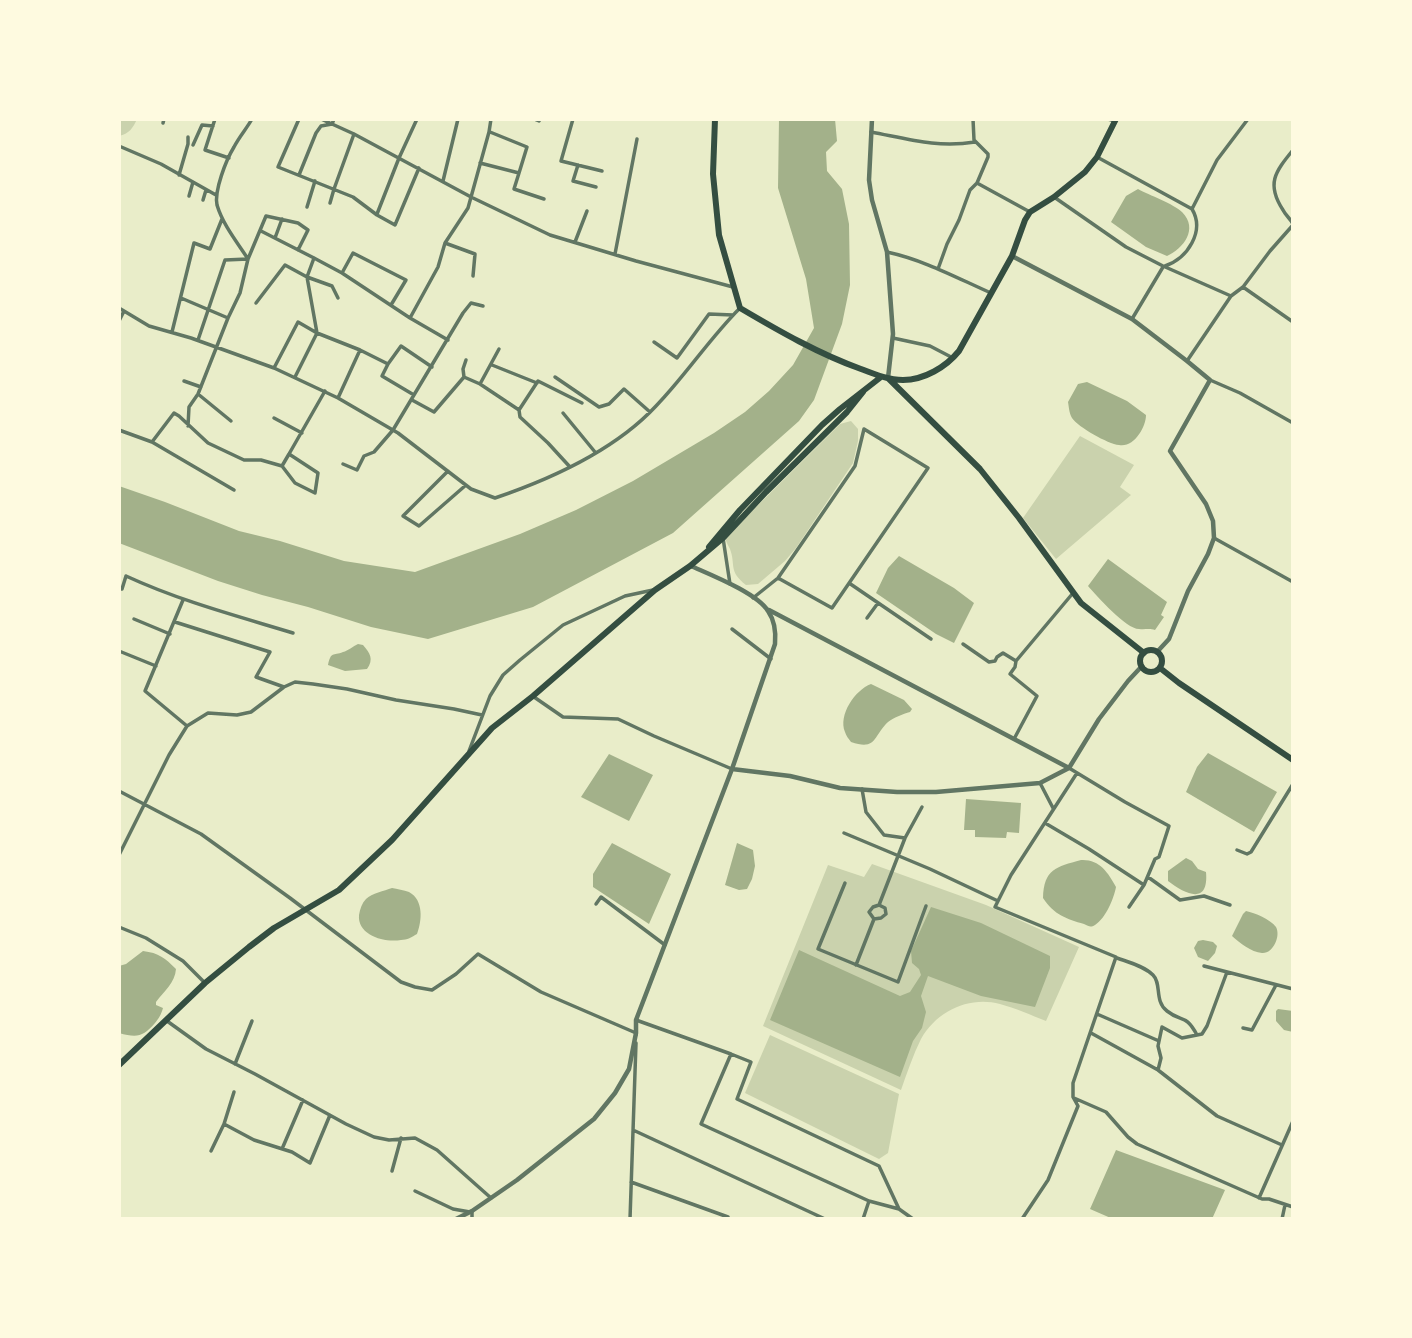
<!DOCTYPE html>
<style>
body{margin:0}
#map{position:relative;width:1412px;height:1338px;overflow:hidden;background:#e9edc9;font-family:"Nunito Sans",sans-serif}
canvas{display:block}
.frame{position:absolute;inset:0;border:121px solid #fefae0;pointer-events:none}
</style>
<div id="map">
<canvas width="1412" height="1338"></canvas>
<div class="frame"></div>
</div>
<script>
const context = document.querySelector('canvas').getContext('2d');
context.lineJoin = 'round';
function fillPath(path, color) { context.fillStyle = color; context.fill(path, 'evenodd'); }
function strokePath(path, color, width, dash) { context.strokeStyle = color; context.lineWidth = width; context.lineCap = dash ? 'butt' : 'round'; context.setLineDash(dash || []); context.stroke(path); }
fillPath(new Path2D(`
 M119 119H137C133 128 129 134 119 136Z
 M851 421 858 429V441L853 463 796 548 785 561 758 584 746 585C728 571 736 565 730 549 728 545 726 542 725 538L840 424Z
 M1080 436 1134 465 1120 487 1131 495 1056 559 1023 518Z
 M872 864 986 905 1079 947 1046 1021C1031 1015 1015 1008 1000 1004 969 996 937 1011 921 1039 913 1055 907 1073 901 1090L763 1026 828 865 864 877Z
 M770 1035 899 1094 888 1153 879 1159 745 1093Z`), '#cad2ad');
fillPath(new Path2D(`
 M779 119H835L837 141 826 152 827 171 842 189 849 224 850 285 842 324 814 400 799 421 673 533 533 607 428 639 371 627 308 607 262 595 218 581 119 543V486L165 502 239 531 280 541 344 561 415 572 520 534 576 510 633 481 714 433 745 412 769 391 793 365 814 328 806 279 778 188Z
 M1138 189C1149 195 1174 204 1182 212 1199 229 1183 249 1167 256L1146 247 1111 222 1126 196Z
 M1087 382 1127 401 1146 415C1146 427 1134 448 1119 445 1108 444 1078 427 1072 418 1069 413 1069 407 1068 402L1078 384Z
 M899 556 954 588 974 603 954 643 936 634 876 593 888 568Z
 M1108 559 1167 602 1161 615 1164 617 1155 630C1149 628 1145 630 1139 629 1126 629 1097 596 1088 586Z
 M358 644 363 645C370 653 374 659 367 669L345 671 328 665C331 651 333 656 343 652 348 651 353 646 358 644Z
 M871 684 904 700 912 709 910 712C903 714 893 718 888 722 873 736 877 751 851 742 849 739 846 736 845 732 838 715 855 690 871 684Z
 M1208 753 1277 792 1254 832 1186 792 1197 767Z
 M609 754 653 775 629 821 581 797Z
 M966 799 1021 803 1019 833 1007 832 1006 838 975 837V830H964Z
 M612 843 671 874 649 924 593 887V874Z
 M737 843 753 850 755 866 752 879 747 889 739 890 725 885Z
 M1186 858 1192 861 1198 869 1206 872C1209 905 1186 895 1168 881V871Z
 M1081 860C1099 859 1108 872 1116 887 1114 898 1106 918 1095 925 1090 928 1089 926 1084 924 1067 919 1054 915 1043 898 1044 869 1056 867 1081 860Z
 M392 888C397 889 404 890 409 892 424 900 422 921 417 934 412 937 407 940 401 940 384 943 357 935 359 915 360 909 362 903 366 899 372 893 384 891 392 888Z
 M931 907 981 923 1050 956V968L1035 1007 981 996 928 976 921 996 926 1012 922 1028 913 1041 900 1077 770 1020 799 950 900 996 910 992 921 975 919 969 912 963 911 951Z
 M1246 911C1255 913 1270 919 1276 927 1281 936 1273 954 1262 953 1251 952 1240 943 1232 936L1243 914Z
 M1203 940 1213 942 1217 946 1215 953 1208 961 1198 957 1194 948 1198 941Z
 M143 951C159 953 165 958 176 969 175 983 164 991 156 1002V1005L163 1008C161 1015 159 1018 155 1023 143 1037 137 1038 119 1033V966L126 964Z
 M1278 1009 1293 1011V1032L1284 1030 1276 1021V1011Z
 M1116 1150 1225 1190 1212 1219H1113L1090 1209Z`), '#a3b18a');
strokePath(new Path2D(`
 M215 119 205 150 229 158
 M299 119 278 167 353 197 377 215 395 225 419 168
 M321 119 354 134 471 197 550 235 636 261 733 287
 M534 119 539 121 540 119
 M573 119 561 161 602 171
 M1108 119 1115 121
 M163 123 164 119
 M490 132 527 147 519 173
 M871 132C908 139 937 148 975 142
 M193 145 202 125 213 126
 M119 146 161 164 216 195
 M1293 150C1275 172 1266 184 1283 210 1286 216 1290 218 1293 224
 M1097 157 1192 209C1205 231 1188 258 1165 266
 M480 163 519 173 514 189 544 199
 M578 165 573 181 596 187
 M179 175 188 144V137
 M299 175 316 133 321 126 332 124 334 119
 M443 181 458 119
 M977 183 1030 212
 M189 196 193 182
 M1054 197 1126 247 1163 266 1231 296
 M203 200 206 190
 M330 203 334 189 354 134
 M307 207 315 181
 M1192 209 1217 160 1248 119
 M377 214 399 158 417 119
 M261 231 314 258 342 273 410 318
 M275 238 282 219
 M575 242 587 211
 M445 243 475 254 473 276
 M887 252C924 260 957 278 991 293
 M615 254 637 139
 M314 258 307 277 332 286 338 298
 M938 269 947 244 959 220 970 190 977 183 988 157V154L974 140 973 119
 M342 273 353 253 406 280 391 305
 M1243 287 1293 322
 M181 298 228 318
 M256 303 285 265 307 277 317 333
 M119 308 149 326 191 338 274 368 338 398 398 433 471 489 495 498C551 479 615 450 656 406 686 375 709 339 740 308
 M1132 319 1163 267
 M119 321 124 311
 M172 332 194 243 210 249 222 219
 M893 338 930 346 953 358
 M198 340 225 260 248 259 266 216 298 223 308 230 298 250
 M448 340 410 318 438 267 445 243 468 208 489 132 491 119
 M654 342 677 358 709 314 733 315
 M466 360 463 369 464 377 480 384 519 410
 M1187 361 1231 296 1243 287 1270 251 1293 225
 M388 364 382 376 414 395
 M492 365 537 383
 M274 368 298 322 317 333
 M295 377 317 333 360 350
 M555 377 599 407 609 404 624 389 650 412
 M1210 380 1240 393 1293 423
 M184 381 201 387
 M480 384 499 349
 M198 394 231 421
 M338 398 360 350 388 364 401 346 432 367
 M412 400 434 412 464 377
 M563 413 595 452
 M274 418 302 433
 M188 426 189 407 198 394 228 318 240 293 248 259C237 242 223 225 217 205 214 191 226 160 234 147 239 137 247 128 252 119
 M119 430 152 442 234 490
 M152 442 174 413 179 416 208 443 244 460H261L282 466 289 454 318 473 315 493 295 483 282 466
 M289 454 325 391
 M343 464 357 470 364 456 374 452 393 430 463 313 471 303 483 306
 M570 467 548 443 520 417 519 410 538 381 582 403
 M448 471 403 516 419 526 466 485
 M723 538 730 584
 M1214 538 1293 582
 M849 583 931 639
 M119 589H122L126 576C180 601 237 616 293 633
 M753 598 778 578 855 466 864 429 928 468 832 608 778 578
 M183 600 145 691 187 726
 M867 618 878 603
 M134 619 170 634
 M175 622 270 652 256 677 284 687
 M732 629 771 659
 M963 644 989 662 995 661 997 657 1003 653 1016 661 1015 667 1010 674 1037 696 1014 739
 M119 651 156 666
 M1016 661 1073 593
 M534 697 563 717 618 719 654 736 732 769
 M469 751 490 696 503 675 520 660 563 625 625 596 653 590
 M1040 783 1053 808
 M862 789 866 812 884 835 905 838
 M119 791 201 834 290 898 401 982 415 987 432 990 456 974 478 954 541 992 636 1033V1035
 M1045 823 1089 849 1144 885 1155 859 1159 857 1169 826 1125 802 1069 768
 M844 833 930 869 998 901
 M1237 850 1247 854 1251 852 1293 784
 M119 855 169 755 187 726 208 713 237 715 251 712 284 687 295 682 313 684 347 689 396 700 454 709 482 715
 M1148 877 1180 900 1204 896 1230 905
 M845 883 818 949 898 982 926 906
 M596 904 601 897 665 945
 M879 905 905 838 922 807
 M879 905 885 908 886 914 881 918 874 919 869 912 873 907Z
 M1129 907 1144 885
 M119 927 146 938 183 961 205 983
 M1117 958C1128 962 1144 966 1153 975 1162 984 1154 1001 1167 1011 1182 1023 1185 1013 1197 1035
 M856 965 874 919
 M1204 966 1293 989
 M1097 1014 1159 1041
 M636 1020 731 1054 701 1124 869 1201 899 1209 913 1219
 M167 1021 206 1049 255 1074 346 1124 374 1137 389 1140 415 1138 437 1150 491 1198
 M1243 1028 1252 1030 1276 985
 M1091 1033 1158 1070 1217 1116 1282 1145
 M731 1054 751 1062 737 1099 879 1166 899 1209
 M235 1064 252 1021
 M1158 1070 1161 1058 1158 1046 1162 1027 1182 1038 1202 1034 1207 1026 1227 972
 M1074 1098 1106 1112 1128 1137 1137 1144 1262 1199H1269L1293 1207
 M224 1124 254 1140 292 1152 310 1163 330 1115
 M633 1130 825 1219
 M282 1149 303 1100
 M211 1151 224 1124 234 1092
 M392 1171 401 1138
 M631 1182 728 1217
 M415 1191 453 1209 470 1212
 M1259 1198 1293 1121
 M472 1219V1211
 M630 1219 636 1043
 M863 1219 869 1201
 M1022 1219 1048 1180 1078 1106 1073 1097V1083L1116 957 995 907 1011 875 1077 773
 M1282 1219 1285 1205`), '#617663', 3.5);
strokePath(new Path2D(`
 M872 119 869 180 872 200 887 252 893 334 888 378
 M1012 256 1132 319 1187 361 1210 380 1170 451 1206 504 1213 521 1214 538 1208 554 1188 591 1169 639 1157 652
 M769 610 1069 768
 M732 769 790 776 840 788 897 792H936L1040 783 1069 768 1099 719 1128 681 1142 666
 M456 1219 472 1211 517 1180 594 1119 615 1093 629 1069 636 1033V1020L732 769 775 644C776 633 775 621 768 611 757 593 711 575 691 566`), '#617663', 4.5);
strokePath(new Path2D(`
 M715 119 713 174 719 235 740 308C779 331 819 354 861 369 874 374 888 380 903 380 924 380 946 367 959 351L1012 256 1025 220 1030 212 1054 197 1085 172 1097 157 1116 119
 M889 379 980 469 1019 518 1081 603 1144 653
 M709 547 740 510 822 425 840 409 881 377
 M1140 661a11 11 0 1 1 22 0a11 11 0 1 1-22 0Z
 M1160 668 1179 683 1293 760
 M119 1065 205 983 249 947 274 928 339 890 392 840 492 728 533 696 655 590 690 566 723 538 766 492 847 412 863 392`), '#344e41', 6);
</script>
